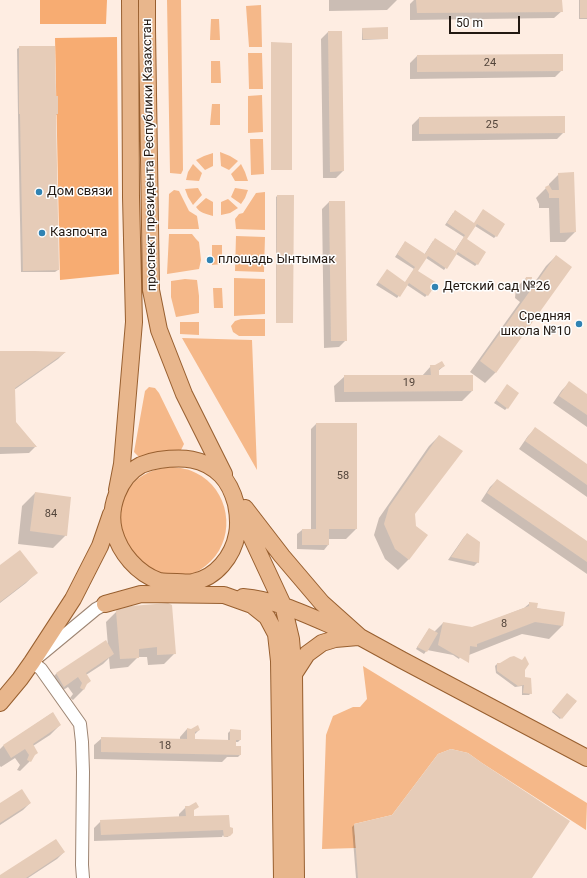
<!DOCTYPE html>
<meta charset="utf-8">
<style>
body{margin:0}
#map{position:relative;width:587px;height:878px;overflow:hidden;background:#feede2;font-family:Roboto,sans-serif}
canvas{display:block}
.scale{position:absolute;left:449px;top:16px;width:71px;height:18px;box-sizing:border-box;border:2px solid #221811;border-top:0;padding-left:5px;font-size:12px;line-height:14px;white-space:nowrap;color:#221811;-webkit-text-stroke:3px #fefefe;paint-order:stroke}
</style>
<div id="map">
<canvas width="587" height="878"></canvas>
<div class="scale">50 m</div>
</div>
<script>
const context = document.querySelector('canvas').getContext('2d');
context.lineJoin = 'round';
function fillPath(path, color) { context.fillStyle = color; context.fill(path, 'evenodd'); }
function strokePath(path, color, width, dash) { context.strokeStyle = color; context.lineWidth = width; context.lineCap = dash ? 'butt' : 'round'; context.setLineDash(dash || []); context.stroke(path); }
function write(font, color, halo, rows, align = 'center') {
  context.font = font + ' Roboto,sans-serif'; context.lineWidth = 3; context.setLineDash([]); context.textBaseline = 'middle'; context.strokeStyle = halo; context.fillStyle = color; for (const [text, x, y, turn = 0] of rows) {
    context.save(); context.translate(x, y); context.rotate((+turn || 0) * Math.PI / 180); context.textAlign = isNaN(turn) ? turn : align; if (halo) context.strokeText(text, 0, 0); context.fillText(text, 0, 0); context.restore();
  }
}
fillPath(new Path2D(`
 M167 0H181L183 170 181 174 170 173Z
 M261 5 262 47H249L246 6Z
 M211 19H219L220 40H210Z
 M248 53H262L263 89H249Z
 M211 61H220L221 83H211Z
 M262 95 263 132 248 133V96Z
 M212 104H220V125H210Z
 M250 139H263L264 174 251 175Z
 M220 152 230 156 238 161 229 170 221 166Z
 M213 153V166L205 170 196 160 204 156Z
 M193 164 202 173 199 181 186 180 188 172Z
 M241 164 245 172 248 181H235L231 174Z
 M198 188 202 195 193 205 188 197 185 189Z
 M235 188 248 190 245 198 241 204 231 197Z
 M174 190 179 191 189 211 197 216 199 229H168L169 194Z
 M265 192V230L236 229 235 219 239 214 243 213 256 193Z
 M206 198 213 202V216C206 214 200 213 196 207Z
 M228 199 238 208 230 213 221 215V202Z
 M169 234H192L196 239 199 242 201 260 199 269 167 274Z
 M236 236 265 237 264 272 235 271Z
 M212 245H222V264L212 265Z
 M234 278 265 279V314L234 316Z
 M185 279 197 280 199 296V313L176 317 171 297V281Z
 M213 288H222L223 308H214Z
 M241 319H265V336H239L233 332 231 326 235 321Z
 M180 322H199V335L180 334Z
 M182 338 252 340 257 470Z
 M149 387 155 388 159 393 184 444 181 450 139 457 134 452 145 391Z
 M173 467C181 468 189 469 196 473 229 489 237 535 211 561 204 568 195 574 185 576 178 578 154 572 146 571L117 530C118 522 119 505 122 499 123 496 125 493 127 491 137 475 154 468 173 467Z
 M363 666 587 803 586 830 482 763 468 753 451 749 438 754 392 815 354 824 356 848 322 849 326 735 333 716 353 707H360L367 699Z`), '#f5b889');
fillPath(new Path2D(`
 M40 0H107L106 24H40Z
 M117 37 119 274 60 280 55 38Z`), '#f7ac72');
fillPath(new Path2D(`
 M329 0H397L387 10 329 11Z
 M414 0H561L562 11 554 18 410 20V4Z
 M579 0H587V19H579Z
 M362 29H363L387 39H386L362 40Z
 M328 32 343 171 336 178H323L321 39Z
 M271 44 291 170H271Z
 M20 47 55 97 57 114 55 116 58 270 55 272H21L18 116 17 49Z
 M417 56 562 70 555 77 410 79V63Z
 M419 118 564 132 557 139 412 141V125Z
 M559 174 575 232 565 242H550L549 208H539V204L536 198 546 188 549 186V184Z
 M277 196 292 322V323H276V197Z
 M329 202 346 340 339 347 324 348 322 209Z
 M453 213 474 224 481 213 496 236 494 238 475 226 466 239 477 264 475 266 456 254 444 270 426 258 417 271 427 295 425 297 407 285 397 298 376 285 385 273 405 283 414 269 395 257 403 245 424 255 433 241 454 252 464 237 445 225Z
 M556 256 571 267 495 373 485 383 470 372 520 302 515 298 516 288 526 278 530 289 546 266Z
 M0 352 64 353 58 359 14 390 15 423 36 446 29 453 0 454Z
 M431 366H444L438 371V376L472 391 462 401 335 402 334 386 345 376H422Z
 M569 383 587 395V427L553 403 562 390Z
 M505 388 507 408 505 410 494 403Z
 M316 424 356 529 346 539H328V545L324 550 297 549V534L302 530H311V429Z
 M535 429 587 465V497L519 449 528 436Z
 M439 436 414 514 415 526 426 535 408 560 398 570 385 559 374 535 379 518 429 446Z
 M497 480 587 542V574L481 501 490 487Z
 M35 493 66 535 53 548 18 544 22 506Z
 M467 534 478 562 474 566 448 560 464 537Z
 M0 566 36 573 26 583 0 603Z
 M530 603 536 608 564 613 562 626 549 639 522 634 469 655 460 657 459 659 453 655 427 650 424 654 416 649 429 629 434 632 443 623 472 628 524 608Z
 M120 608 174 654 164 664 148 665 147 657H138L128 667 110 669 109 658 103 664 86 675 85 686 83 690 73 700 70 698 73 694 68 687 54 696 46 684 56 674 105 642 108 646 106 622Z
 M497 664 524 670V678L531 693 529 695H522V686L515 687 496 673 495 666Z
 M567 694 576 702 560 719 552 712Z
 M52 713 60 725 50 735 33 746 30 761 20 771 17 770 20 765 15 758 1 767 0 766V749L3 746Z
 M187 729 199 730 194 735V740L228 741V733L231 730 240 740 238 742H235V747L240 755 238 757H227L222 762 94 759V745L102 738 180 740V737Z
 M30 803 23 810 0 825V805Z
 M186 807 193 811V817L228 816 229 835 228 837H224L223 835 222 837 94 841V828L101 821 179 818V814Z
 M391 816 530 878H356L352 827 354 825Z
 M64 852 57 859 28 878H0V877Z`), '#0003');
fillPath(new Path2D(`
 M416 0H562L563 12 417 13Z
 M580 0H587V18H580Z
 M388 27V39H363L362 28Z
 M328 31H342L344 171 330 172Z
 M271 42 292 43V170H271Z
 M19 46H55L56 96H58V114H56L59 270 23 271 20 114H19Z
 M563 54V71L417 72V55Z
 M565 116V133L419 134V117Z
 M574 172 576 232 560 233 559 198H549V194L545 187 549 185 552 190H559L558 173Z
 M277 195H294L293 323H276Z
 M329 201H345L347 341H331Z
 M483 209 505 224 497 237 477 224 467 239 486 252 478 265 458 252 447 269 428 256 418 271 437 283 428 296 409 283 400 297 378 282 387 269 405 282 415 267 397 254 405 241 425 254 435 238 455 251 465 235 447 223 455 210 474 223Z
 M556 255 572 267 496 373 480 361 530 291 524 287 526 277H532L531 285 536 283Z
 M0 351H35L66 352 15 388 16 422 37 447H0Z
 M442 361 445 366 439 369V375H473V391L344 392V375H431L430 365H435Z
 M569 381 587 394V415L559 396Z
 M507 384 519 393 508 409 496 400Z
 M316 423H357V529H329V545H302V529H316Z
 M535 427 587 464V485L525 441Z
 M439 435 463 451 415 514 416 526 428 535 409 560 395 549 384 524 389 507Z
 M497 479 587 541V562L487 493Z
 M35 492 71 497 67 536 30 531Z
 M467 533 480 542 479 563 451 557Z
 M20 550 38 573 0 602V565Z
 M529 602 538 603 537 608 565 612 563 626 535 622 477 644V647L470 646 469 663 438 645 443 622 472 627 529 606Z
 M168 603 172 605 176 654 157 655V647L139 649V658L120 659 116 611 119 607Z
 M429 628 438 633 427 652 417 647Z
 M106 640 114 654 86 673 91 681 87 684 84 690 80 688 82 683 78 677 64 687 56 673Z
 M514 656 522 660 525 656 529 664 525 670V677L531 678 532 694 523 693 524 685 518 686 497 671V663H500L510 657Z
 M567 693 577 701 562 719 552 711Z
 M53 712 61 725 33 744 38 753 35 755 31 762 27 760 29 755 25 749 11 758 3 745Z
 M198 725 200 730 195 732V739L230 740V729L241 730V740H236V746H241V755L101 752V737L187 739V728L191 729Z
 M451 749 468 753 482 763 570 821 532 878H358L354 824 392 815 438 754Z
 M22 789 31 803 0 823V803Z
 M196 802 199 807 194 810V816L229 815 230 827 233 828V833L230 836 224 837 223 830 101 835 100 820 186 816 185 806H189Z
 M56 839 65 852 26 878H0V875Z`), '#e6ccb8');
const minor = new Path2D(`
 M83 878 82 865 83 772 82 742 80 724 41 669 32 662 96 609 113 600`);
const major = new Path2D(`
 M147 0V29L151 290 159 330 184 394 224 474
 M117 490 122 464 134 322 131 197 130 0
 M236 504C238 514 239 524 237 534 233 556 216 578 193 582 188 583 182 582 177 582 172 582 165 582 159 581 137 573 120 553 114 531 108 508 119 477 141 465 146 463 153 461 159 460 182 457 203 457 221 475 229 483 233 493 236 504L283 605 291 639 294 674 296 878
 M245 508 282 556 322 603 360 637 402 660 587 758
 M243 597C280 600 315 619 349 633
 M105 604 141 594 224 595 252 605 267 617 276 634 279 661 282 878
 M294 674 307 654 322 643 335 639 358 637
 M0 703 20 679 32 662 73 599 100 546 111 514`);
strokePath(minor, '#9d8573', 14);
strokePath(major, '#985f2f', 18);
strokePath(minor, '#fff', 12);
strokePath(major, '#e8b68c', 16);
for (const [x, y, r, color] of [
 [39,192,4,"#3083b3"],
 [42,233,4,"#3083b3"],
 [210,260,4,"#3083b3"],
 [435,287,4,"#3083b3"],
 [579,324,4,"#3083b3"]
]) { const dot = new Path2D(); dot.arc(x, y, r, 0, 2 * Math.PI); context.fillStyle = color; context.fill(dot); strokePath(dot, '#fefefe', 1.5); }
write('11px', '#53453b', null, [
 ["24",490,63],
 ["25",492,125],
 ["19",409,383],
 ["58",343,476],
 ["84",51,514],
 ["8",504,624],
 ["18",165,746]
]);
write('13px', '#221811', '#fefefe', [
 ["проспект президента Республики Казахстан",150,155,-91]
]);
write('13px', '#221811', '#fefefe', [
 ["Дом связи",47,192],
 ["Казпочта",50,233],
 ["площадь Ынтымак",218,260],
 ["Детский сад №26",443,287],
 ["Средняя",571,317,"right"],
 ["школа №10",571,332,"right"]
], 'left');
</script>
